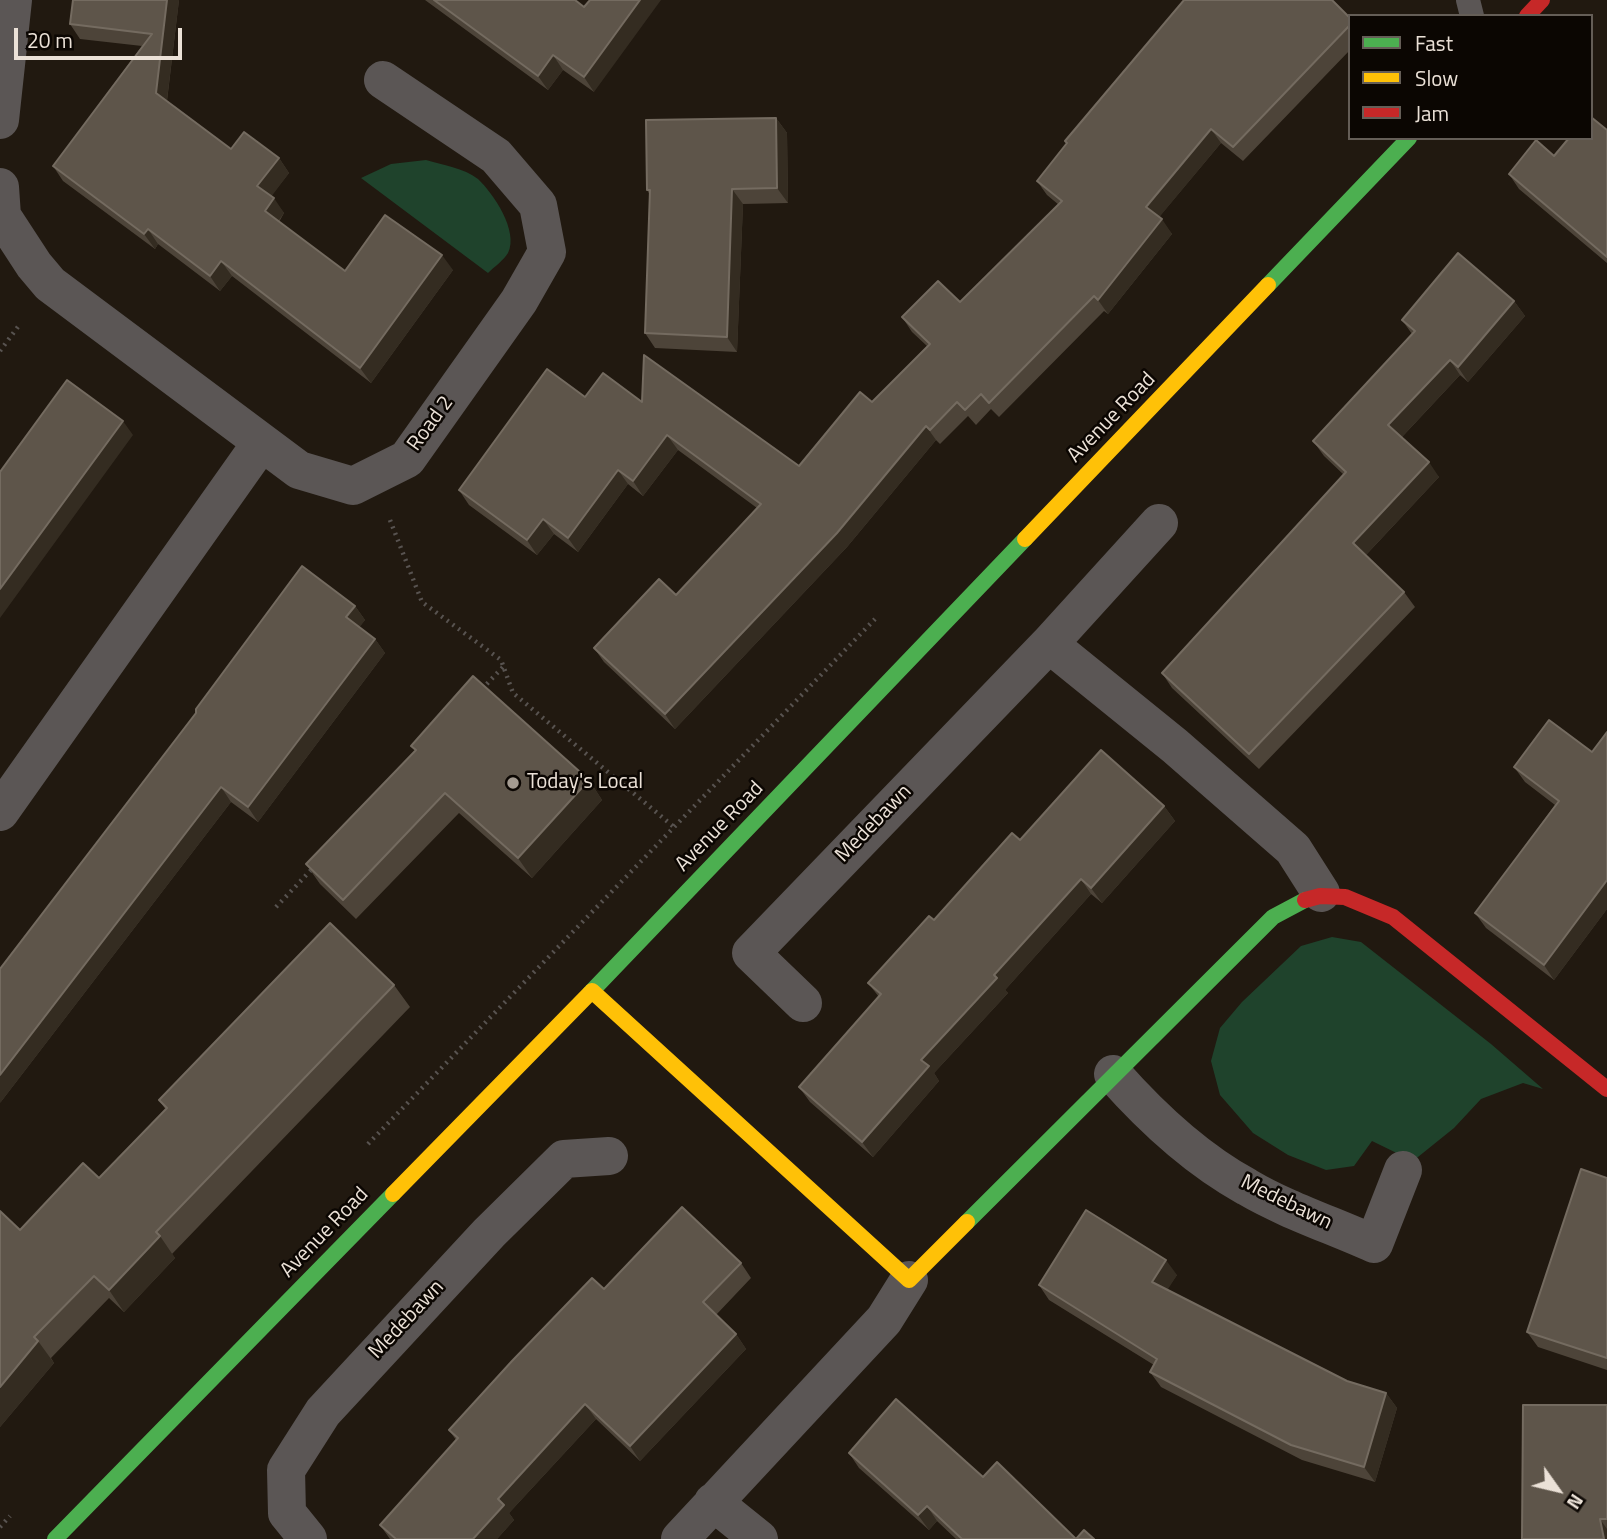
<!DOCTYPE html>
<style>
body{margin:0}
#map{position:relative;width:1607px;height:1539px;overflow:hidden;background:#211910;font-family:"Titillium Web",sans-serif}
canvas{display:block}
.legend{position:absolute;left:1348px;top:14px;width:245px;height:126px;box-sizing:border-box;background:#0b0602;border:2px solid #655e57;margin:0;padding:9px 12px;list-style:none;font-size:21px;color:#ebe1d7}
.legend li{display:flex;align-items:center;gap:14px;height:35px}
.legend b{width:35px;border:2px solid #655e57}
.north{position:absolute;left:1523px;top:1455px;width:70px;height:70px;-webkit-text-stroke:5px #0b0602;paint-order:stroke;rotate:124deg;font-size:19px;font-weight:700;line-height:28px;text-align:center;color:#ebe1d7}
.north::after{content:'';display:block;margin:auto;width:24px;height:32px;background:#ebe1d7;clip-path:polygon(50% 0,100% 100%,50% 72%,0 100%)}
.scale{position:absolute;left:14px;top:28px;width:168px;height:32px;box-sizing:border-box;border:4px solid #ebe1d7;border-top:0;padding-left:9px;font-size:21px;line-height:24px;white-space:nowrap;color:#ebe1d7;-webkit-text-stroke:5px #0b0602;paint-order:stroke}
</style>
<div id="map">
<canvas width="1607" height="1539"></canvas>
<ul class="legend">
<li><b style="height:9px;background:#4caf50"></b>Fast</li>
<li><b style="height:9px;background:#ffc107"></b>Slow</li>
<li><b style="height:9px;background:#c62828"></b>Jam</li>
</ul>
<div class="north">N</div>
<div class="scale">20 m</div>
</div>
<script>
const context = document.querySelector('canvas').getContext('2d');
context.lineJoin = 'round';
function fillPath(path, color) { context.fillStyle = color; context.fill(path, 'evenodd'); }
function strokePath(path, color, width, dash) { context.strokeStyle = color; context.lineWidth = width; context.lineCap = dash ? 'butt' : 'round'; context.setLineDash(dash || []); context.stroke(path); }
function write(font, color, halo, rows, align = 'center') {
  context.font = font + ' "Titillium Web",sans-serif'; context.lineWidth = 5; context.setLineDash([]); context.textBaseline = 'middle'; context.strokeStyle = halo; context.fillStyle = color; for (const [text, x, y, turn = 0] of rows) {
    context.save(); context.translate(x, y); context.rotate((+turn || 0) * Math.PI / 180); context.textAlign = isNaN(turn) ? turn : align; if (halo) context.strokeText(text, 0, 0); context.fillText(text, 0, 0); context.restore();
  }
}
fillPath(new Path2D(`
 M426 160C442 165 464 168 478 179 493 193 519 231 508 253 504 260 494 267 488 273L361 178 391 164Z
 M1332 937 1361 942 1491 1044 1543 1089 1523 1083 1481 1099 1454 1128 1413 1161 1372 1141 1354 1166 1326 1170 1288 1155 1253 1133 1220 1095 1211 1061 1220 1028 1242 1002 1301 946Z`), '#1f432c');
strokePath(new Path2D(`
 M0 351 20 324
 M390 520 422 602 501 660 513 693 674 827
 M482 689 503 667
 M276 907 312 869
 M368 1144 875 619
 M0 1527 10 1516`), '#585350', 4.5, [2, 5]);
strokePath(new Path2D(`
 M1468 0 1472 16`), '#5b5655', 24);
strokePath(new Path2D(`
 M0 120 13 0
 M0 187 2 216 34 265 50 284 299 470 353 486 407 459 519 301 547 252 538 205 496 156 383 80
 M1049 644 1159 523
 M0 812 261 443
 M803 1003 751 953 1049 644 1175 746 1293 849 1321 893
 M1113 1074C1151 1117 1196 1159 1247 1187 1286 1210 1332 1225 1374 1244L1403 1170
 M713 1502 759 1539
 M308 1539 287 1513 286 1470 323 1412 489 1233 564 1159 609 1156
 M680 1539 884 1320 909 1280`), '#5b5655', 38);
strokePath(new Path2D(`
 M1268 285 1409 138
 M590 993 1025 539
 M967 1222 1273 917 1305 900
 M55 1539 393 1194`), '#4caf50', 16);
strokePath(new Path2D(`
 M1025 539 1268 285
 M592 991 909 1280 967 1222
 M393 1194 590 993`), '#ffc107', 16);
strokePath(new Path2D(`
 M1527 16 1542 0
 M1305 900 1320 896 1345 897 1393 917 1607 1089`), '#c62828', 16);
fillPath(new Path2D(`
 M179 0 167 101 231 149 279 158 289 173 271 196 284 213 279 222 345 271 453 270 371 383 232 276 220 291 158 244 155 249 63 181 53 166 142 46 80 39 70 24Z
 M425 0H575L594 92 563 70 548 90Z
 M1350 18V50L1243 161 1221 143 1159 217 1172 234 1108 314 1104 311 999 417 991 409 976 425 968 416 940 444 936 440 847 547 675 729 604 662 594 648 676 595 757 508 678 450 643 496 628 484 578 552 554 534 537 555 469 505 459 490 585 397 642 402 799 466 872 402 927 346 912 332 902 317 960 302 1059 205 1047 195 1037 181Z
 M776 118 787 133 788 203 743 204 737 352 655 348 645 333 650 195 647 190Z
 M1607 130V263L1519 189 1509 174 1554 156Z
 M1514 301 1525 316 1468 382 1460 375 1402 437 1439 477 1366 555 1404 592 1415 607 1259 769 1172 688 1162 673 1344 475 1324 456 1313 441 1412 334 1402 320Z
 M355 606 365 620 359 627 375 639 385 653 258 822 231 802 0 1103 196 713Z
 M1607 732V909L1554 980 1486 928 1475 913 1555 805 1525 782 1514 767 1592 752Z
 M411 746 589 780 602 800 532 878 459 813 356 919 320 884 306 864 415 751Z
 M1164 806 1175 821 1102 903 1091 894 1005 990 1008 993 934 1073 939 1081 873 1157 810 1102 799 1087 879 997 868 983 934 920 1020 840Z
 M394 985 410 1007 172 1254 175 1258 124 1312 109 1298 51 1358 54 1363 0 1427V1211L20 1230 99 1178 166 1110 159 1100Z
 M1607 1178V1370L1538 1347 1527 1332Z
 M741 1263 751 1278 716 1315 736 1334 746 1349 640 1461 596 1419 509 1513 514 1520 497 1539H390L380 1525 456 1440 449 1430 604 1289Z
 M1177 1275 1167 1289 1347 1381 1386 1393 1397 1408 1375 1482 1302 1460 1161 1387 1150 1372 1154 1365 1049 1300 1039 1285Z
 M1607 1405V1539H1522Z
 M849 1453 983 1477 1076 1539H1094H956L937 1521 929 1530 859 1468Z`), '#4d4439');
fillPath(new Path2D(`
 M167 0H179L166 108 156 93Z
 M640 0H661L594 92 584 77Z
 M553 55 563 70 548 90 538 76Z
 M776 118 787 133 788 203 777 188Z
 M1211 129 1221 143 1156 221 1146 207Z
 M279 158 289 173 268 201 257 186Z
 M732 189 743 204 737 352 727 337Z
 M274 198 284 213 275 226 265 211Z
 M1162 219 1172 234 1108 314 1098 300Z
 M148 229 158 244 155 249 144 234Z
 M442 255 453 270 371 383 360 368Z
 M221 261 232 276 220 291 210 276Z
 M1514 301 1525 316 1468 382 1458 367Z
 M1450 360 1460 375 1399 440 1388 425Z
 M123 421 133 435 0 618V589Z
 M926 426 936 440 847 547 675 729 665 714Z
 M667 435 678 450 643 496 633 481Z
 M1429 462 1439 477 1363 558 1353 543Z
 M618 470 628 484 578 552 568 538Z
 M543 519 554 534 537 555 527 540Z
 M355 606 365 620 356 632 346 617Z
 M375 639 385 653 258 822 248 807Z
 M589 780 602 800 532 878 518 858Z
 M221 787 231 802 0 1103V1075Z
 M1164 806 1175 821 1102 903 1091 888Z
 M1081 879 1091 894 1005 990 1008 993 934 1073 939 1081 873 1157 862 1142 921 1060 994 975Z
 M1607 880V909L1554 980 1544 965Z
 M160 1236 175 1258 124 1312 109 1290Z
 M1166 1260 1177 1275 1163 1297 1152 1282Z
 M736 1334 746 1349 640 1461 630 1446Z
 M38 1341 54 1363 0 1427V1387Z
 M1386 1393 1397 1408 1375 1482 1364 1467Z
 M585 1404 596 1419 509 1513 514 1520 497 1539H473L498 1499Z
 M927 1506 937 1521 929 1530 918 1515Z
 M1600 1519 1607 1529V1539H1604Z`), '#342c21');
const building = new Path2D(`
 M73 0H167L156 93 231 149 244 132 279 158 257 186 274 198 265 211 345 271 385 215 442 255 360 368 221 261 210 276 148 229 144 234 53 166 152 34 70 24Z
 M434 0H575L584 7 590 0H640L584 77 553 55 538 76Z
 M1184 0H1332L1350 18V25L1233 147 1211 129 1146 207 1162 219 1098 300 1094 296 989 403 981 394 965 410 957 402 930 430 926 426 837 533 665 714 594 648 659 579 676 595 761 504 667 435 633 481 618 470 568 538 543 519 527 540 459 490 547 369 585 397 603 373 642 402 644 355 799 466 860 392 872 402 930 344 902 317 938 281 960 302 1062 201 1037 181 1067 143 1065 141Z
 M1591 117 1607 130V257L1509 174 1536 140 1554 156 1569 138H1591Z
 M776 118 777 188 732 189 727 337 645 333 650 190H647L646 120Z
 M1458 253 1514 301 1458 367 1450 360 1388 425 1429 462 1353 543 1404 592 1249 754 1162 673 1346 472 1313 441 1415 331 1402 320Z
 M67 380 123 421 0 589V472Z
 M302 566 355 606 346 617 375 639 248 807 221 787 0 1075V969L196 713V709Z
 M473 676 589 780 518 858 445 793 343 900 306 864 416 750 411 746Z
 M1549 720 1592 752 1607 732V880L1544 965 1475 913 1559 801 1514 767Z
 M1101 750 1164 806 1091 888 1081 879 994 975 997 978 921 1060 929 1066 862 1142 799 1087 881 994 868 983 929 916 934 920 1012 833 1020 840Z
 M330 923 394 985 156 1232 160 1236 109 1290 94 1276 34 1337 38 1341 0 1387V1211L20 1230 83 1163 99 1178 167 1108 159 1100Z
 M1581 1169 1607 1178V1358L1527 1332Z
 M682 1207 741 1263 703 1302 736 1334 630 1446 585 1404 498 1499 504 1505 473 1539H396L380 1525 458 1438 449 1430 512 1361 592 1278 604 1289Z
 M1086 1210 1166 1260 1152 1282 1347 1381 1386 1393 1364 1467 1291 1445 1150 1372 1157 1359 1039 1285Z
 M896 1399 983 1477 997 1462 1076 1539 1084 1530 1094 1539H962L927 1506 918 1515 849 1453Z
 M1523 1405H1607V1519H1600L1604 1539H1522Z`);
fillPath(building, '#5e554a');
strokePath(building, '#746b60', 2);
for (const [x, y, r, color] of [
 [513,783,7,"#a49b91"]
]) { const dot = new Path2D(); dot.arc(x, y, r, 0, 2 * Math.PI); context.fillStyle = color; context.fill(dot); strokePath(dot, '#0b0602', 2.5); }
write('21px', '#ebe1d7', '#0b0602', [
 ["Avenue Road",1112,418,-46],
 ["Road 2",431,424,-54],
 ["Medebawn",874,824,-46],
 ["Avenue Road",720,827,-46],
 ["Medebawn",1286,1203,26],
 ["Avenue Road",325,1233,-46],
 ["Medebawn",407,1320,-47]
]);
write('21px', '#ebe1d7', '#0b0602', [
 ["Today's Local",527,783]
], 'left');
</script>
